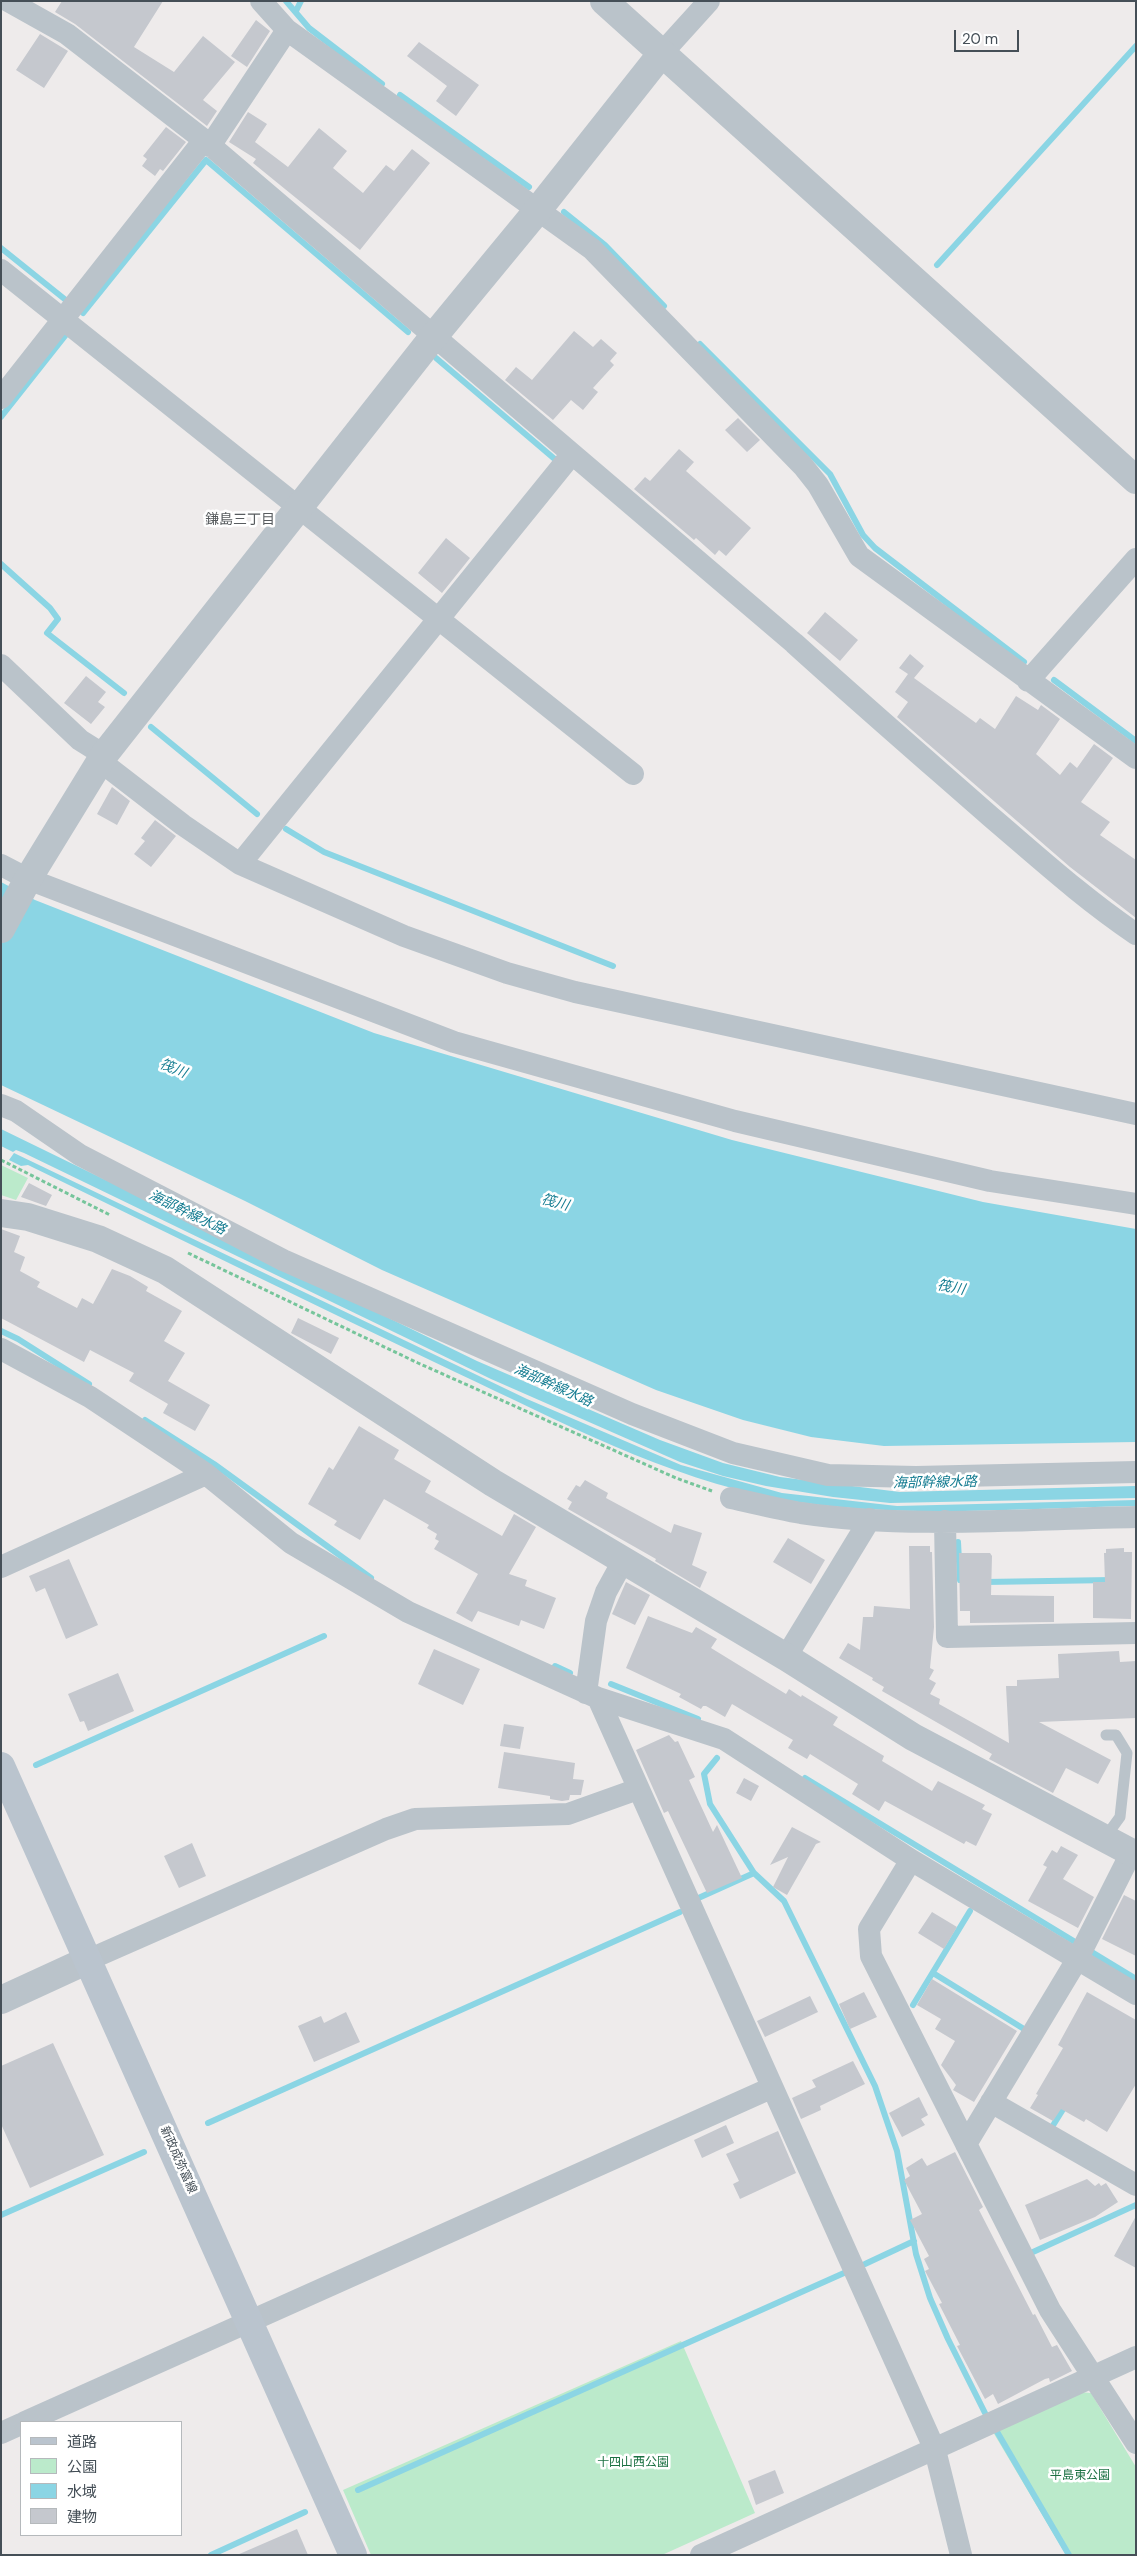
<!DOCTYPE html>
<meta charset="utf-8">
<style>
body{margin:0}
#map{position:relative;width:1137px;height:2556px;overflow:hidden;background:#eeebeb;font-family:"DM Sans","Noto Sans JP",sans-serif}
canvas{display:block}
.frame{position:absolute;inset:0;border:2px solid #454f57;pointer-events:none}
.legend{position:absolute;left:20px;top:2421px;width:162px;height:115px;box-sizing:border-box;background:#fff;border:1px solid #b5b9bc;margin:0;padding:6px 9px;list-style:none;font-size:15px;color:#454f57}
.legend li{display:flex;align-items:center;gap:10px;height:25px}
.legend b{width:25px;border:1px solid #b5b9bc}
.scale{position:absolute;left:954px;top:30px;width:65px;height:22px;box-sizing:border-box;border:2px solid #454f57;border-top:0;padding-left:6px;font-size:15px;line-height:18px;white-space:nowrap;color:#454f57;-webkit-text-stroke:4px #fff;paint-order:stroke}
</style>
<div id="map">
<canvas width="1137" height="2556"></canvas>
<div class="frame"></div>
<ul class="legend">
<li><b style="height:6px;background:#bac4ce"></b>道路</li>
<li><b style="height:14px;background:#bbeacb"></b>公園</li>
<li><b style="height:14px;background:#8bd5e4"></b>水域</li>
<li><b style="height:14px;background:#c5c8ce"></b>建物</li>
</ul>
<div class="scale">20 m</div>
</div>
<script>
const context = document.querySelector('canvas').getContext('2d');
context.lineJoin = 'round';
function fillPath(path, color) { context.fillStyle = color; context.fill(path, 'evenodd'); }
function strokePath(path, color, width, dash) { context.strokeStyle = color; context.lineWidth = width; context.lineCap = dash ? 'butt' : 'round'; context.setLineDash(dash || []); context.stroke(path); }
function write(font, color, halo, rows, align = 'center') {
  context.font = font + ' "DM Sans","Noto Sans JP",sans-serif'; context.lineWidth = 5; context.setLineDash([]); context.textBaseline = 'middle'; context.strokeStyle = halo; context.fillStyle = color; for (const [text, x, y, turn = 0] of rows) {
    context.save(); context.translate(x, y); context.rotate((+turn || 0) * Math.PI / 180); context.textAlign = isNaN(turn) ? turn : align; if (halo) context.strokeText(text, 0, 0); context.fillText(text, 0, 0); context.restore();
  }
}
fillPath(new Path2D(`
 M1 1165 28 1178 16 1200 1 1195Z
 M681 2341 755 2513 662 2555H371L343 2490Z
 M1079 2392 1091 2393 1136 2467V2555H1066L993 2432Z`), '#bbeacb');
fillPath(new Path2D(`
 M1 882 35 900 374 1033 732 1140 983 1202 1136 1229V1442L884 1446 811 1437 743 1420 656 1390 382 1270 245 1201 1 1085Z
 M1 1129 477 1361 660 1440 723 1463 780 1477 900 1492 1136 1486V1498L890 1503 833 1497 766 1486 723 1476 680 1462 491 1379 24 1153 16 1150 13 1152 1 1146Z
 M14 1153 527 1399 681 1465 782 1493 897 1506 1136 1500V1506C1018 1508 897 1520 780 1499 665 1478 560 1421 455 1372 312 1304 170 1234 28 1165L21 1166 9 1160Z`), '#8bd5e4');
strokePath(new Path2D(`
 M286 1 309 28 382 84
 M296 11 301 1
 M400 95 529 187
 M564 212 605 245 664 306
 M1 248 67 301
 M937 265 1136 46
 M83 313 206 160 408 332
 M700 344 830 474 863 535 875 548 1024 662
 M436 358 557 461
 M1 417 65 336
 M1 564 50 608 58 619 47 633 124 693
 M1054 680 1136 741
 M151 727 257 814
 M286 829 324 852 613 966
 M1 1331 18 1339 89 1384
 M145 1420 214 1464 371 1578
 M958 1542 960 1580
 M985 1582 1112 1580
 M555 1666 570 1673
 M611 1684 698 1719
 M717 1758 704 1774 710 1804 754 1873 784 1901 875 2086 897 2151 916 2254 930 2298 948 2339 985 2413
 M36 1765 324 1636
 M805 1778 1136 1979
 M694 1900 754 1873
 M933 1973 1024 2029
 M913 2005 970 1911
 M208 2123 680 1912
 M1052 2127 1067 2103
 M1 2215 144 2152
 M1033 2252 1136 2205
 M865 2264 914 2241
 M996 2430 1069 2555
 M358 2490 844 2273
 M211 2555 305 2512`), '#8bd5e4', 6);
fillPath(new Path2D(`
 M62 1H163L134 47 174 72 203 36 235 62 203 100 217 111 207 126 75 24 55 12Z
 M256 20 270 31 247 67 231 56Z
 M40 34 68 51 44 88 16 70Z
 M419 42 479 85 456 116 436 101 447 86 407 56Z
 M248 112 267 124 255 142 288 167 319 128 347 151 333 168 363 193 386 165 394 171 412 149 430 163 360 250 253 163 256 159 229 142Z
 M166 127 186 142 163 171 160 169 155 176 142 166 147 159 143 156Z
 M574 331 593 347 601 339 617 353 610 361 614 365 593 388 598 392 583 410 571 400 553 420 505 380 516 367 532 380Z
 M738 418 760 440 747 452 725 430Z
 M679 449 694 462 686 471 751 528 726 556 719 550 715 555 696 538 694 540 634 489 645 477 650 481Z
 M446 538 470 558 442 593 418 573Z
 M825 612 858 640 840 661 807 633Z
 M910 654 924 666 914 678 976 723 980 718 995 729 1016 696 1038 710 1041 705 1060 719 1036 754 1060 775 1070 762 1077 768 1094 744 1113 758 1081 802 1110 822 1100 835 1136 860V918L1070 867 897 717 908 702 895 692 908 674 899 668Z
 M86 676 106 692 98 702 105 707 91 724 64 703Z
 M112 787 130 801 117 825 97 814Z
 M155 820 176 836 151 867 134 854 145 841 141 838Z
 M29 1183 52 1195 46 1206 21 1197Z
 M1 1229 20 1236 14 1252 25 1257 20 1271 40 1282 37 1287 77 1308 82 1298 93 1304 112 1269 130 1276 148 1287 146 1291 182 1311 164 1341 185 1353 168 1381 210 1405 195 1431 163 1413 168 1404 129 1381 134 1373 90 1350 84 1362 1 1318Z
 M298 1318 339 1338 331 1354 291 1333Z
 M359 1426 399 1450 394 1459 431 1481 425 1492 502 1536 514 1514 536 1527 509 1574 527 1580 525 1586 556 1598 544 1629 521 1620 519 1626 478 1611 472 1622 456 1613 478 1574 434 1549 439 1541 435 1539 437 1534 427 1528 429 1525 384 1499 360 1540 334 1525 337 1521 308 1504 329 1467 333 1470Z
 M585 1480 608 1493 606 1498 671 1533 674 1524 702 1533 692 1565 707 1572 700 1588 655 1561 656 1559 568 1509 572 1502 567 1499 576 1485 580 1487Z
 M788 1538 825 1560 811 1584 773 1562Z
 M909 1546H930V1552H932L934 1627 930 1668 934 1670 929 1679 936 1683 930 1694 940 1699 939 1704 1009 1743 1006 1686H1017V1680L1059 1678 1058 1654 1119 1651 1120 1662 1136 1661V1718L1039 1722 1111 1760 1098 1784 1066 1768 1053 1793 989 1759 992 1754 882 1691 884 1687 872 1680 873 1678 839 1658 848 1643 860 1650 863 1617H873L874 1606 910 1609Z
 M1124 1548V1552H1132L1131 1619 1093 1618V1582H1105L1104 1553H1106V1549Z
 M959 1553H990L992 1556 991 1595 1054 1596V1622L970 1623V1611H960Z
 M69 1559 98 1625 66 1639 45 1588 36 1592 29 1576Z
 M626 1582 650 1595 635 1625 612 1614Z
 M648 1616 692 1633 696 1627 717 1639 711 1648 786 1694 789 1689 801 1697 802 1695 838 1717 833 1725 884 1756 882 1761 932 1791 938 1781 985 1805 982 1809 992 1814 976 1846 966 1841 964 1844 885 1801 879 1811 852 1794 858 1784 810 1754 807 1759 788 1748 793 1740 732 1704 725 1717 706 1706H703L701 1709 679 1697 681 1694 626 1668Z
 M434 1649 480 1669 463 1705 418 1684Z
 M118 1673 134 1711 88 1731 84 1721 80 1722 68 1694Z
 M504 1724 524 1727 520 1749 500 1746Z
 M669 1735 675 1742 678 1741 695 1777 689 1780 713 1832 717 1825 742 1878 707 1893 668 1811 664 1813 636 1750Z
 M504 1752 575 1763 573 1779 584 1780 581 1795H570L569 1800 562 1801 550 1799V1796L498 1788Z
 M744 1778 759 1786 751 1801 736 1793Z
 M792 1827 821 1842 816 1844 787 1895 773 1887 788 1857 770 1865Z
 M192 1843 206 1876 179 1888 164 1856Z
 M1061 1846 1078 1855 1063 1879 1094 1897 1078 1928 1028 1901 1047 1867 1043 1865 1052 1850 1057 1853Z
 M1124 1895 1136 1901V1956L1102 1939Z
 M932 1912 957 1927 944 1949 918 1933Z
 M932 1979 1017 2031 974 2102 953 2090 956 2085 941 2065 955 2041 935 2029 941 2019 917 2005Z
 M864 1992 877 2017 850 2029 839 2004Z
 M1087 1992 1136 2020V2084L1107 2132 1086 2119 1084 2122 1061 2109 1053 2121 1030 2108 1038 2095 1036 2094 1063 2048 1058 2045Z
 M810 1996 818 2012 765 2037 757 2021Z
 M346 2012 360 2042 314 2062 298 2026 321 2016 324 2023Z
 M53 2043 104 2155 30 2188 1 2124V2066Z
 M853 2061 865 2084 820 2106 821 2110 801 2119 792 2098 816 2087 812 2080Z
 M919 2097 928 2115 921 2119 925 2125 902 2137 889 2113Z
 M726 2125 734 2143 702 2158 694 2140Z
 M778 2131 796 2173 740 2199 733 2184 739 2181 726 2154Z
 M955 2152 983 2207 979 2210 1033 2315 1035 2314 1052 2347 1057 2345 1072 2371 1050 2382 1049 2378 1045 2379 998 2404 993 2394 985 2399 957 2346 960 2345 939 2304 942 2303 925 2271 929 2269 924 2259 929 2256 910 2220 922 2214 904 2180 910 2176 906 2168 922 2158 927 2166Z
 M1087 2179 1095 2186 1099 2183 1101 2186 1106 2183 1118 2202 1095 2217 1040 2240 1025 2205Z
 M1136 2216V2268L1114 2256Z
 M775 2470 784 2493 756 2505 748 2481Z
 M297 2529 308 2555H237Z`), '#c5c8ce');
strokePath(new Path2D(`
 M1 1160 110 1215
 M188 1253 418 1363 676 1478 712 1491`), '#76c59b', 3, [4, 2.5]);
strokePath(new Path2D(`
 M1104 1839 1120 1817 1127 1753 1116 1735H1106`), '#bac3ca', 11);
strokePath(new Path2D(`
 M8 1 67 34 204 140 794 643C859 702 925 759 991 817 1038 857 1084 899 1136 934
 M261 1 287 30 592 249 803 466 818 485 859 556 1136 758
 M662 53 709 1
 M210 146 287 30
 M1 270 633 774
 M1 398 204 140
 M1 665 80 740 104 755
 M1028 681 1136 559
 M100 761 183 825 240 864 404 936 507 973 575 992 1136 1114
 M240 864 572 454
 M1 865 28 879 454 1042 735 1121 990 1181 1136 1204
 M1 1105 16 1111 80 1155 283 1260 632 1414 733 1453 828 1475 916 1477 1136 1472
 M1 1349 90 1397 206 1474
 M731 1498C754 1503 778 1509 801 1513 911 1529 1025 1519 1136 1517
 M945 1521 947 1637 1136 1633
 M1 1567 206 1474 291 1543 408 1612 598 1698 724 1739 911 1860 1136 1994
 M786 1657 870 1519
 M586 1693 596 1621 606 1592 623 1561
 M598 1698 935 2450 961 2555
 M911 1860 869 1929 871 1956 1050 2310 1136 2443
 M88 1960 386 1829 415 1819 568 1814 638 1789
 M991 2102 1136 2185
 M966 2144 1078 1958 1131 1853
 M25 2422 771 2088
 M1 2433 21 2424
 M701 2555 1136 2357`), '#bac3ca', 22);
strokePath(new Path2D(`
 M604 1 1136 480
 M1 929 28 879 104 755 434 336 537 211 662 53
 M1 1213 28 1217 98 1239 165 1270 493 1483 786 1657 913 1737 1136 1855
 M1 2000 88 1960`), '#bac3ca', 28);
strokePath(new Path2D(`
 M1 1766 353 2555`), '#bac4ce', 28);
write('12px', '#454f57', '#fff', [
 ["新政成弥富線",178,2160,66]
]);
write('12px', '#1c7143', '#fff', [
 ["十四山西公園",633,2463],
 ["平島東公園",1080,2476]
]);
write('14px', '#585c5f', '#fff', [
 ["鎌島三丁目",240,520]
]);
write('italic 14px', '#167d92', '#fff', [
 ["筏川",173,1069,22],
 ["筏川",555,1203,15],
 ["海部幹線水路",187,1213,26],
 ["筏川",951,1288,11],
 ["海部幹線水路",553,1386,24],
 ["海部幹線水路",935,1483,-1]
]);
</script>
